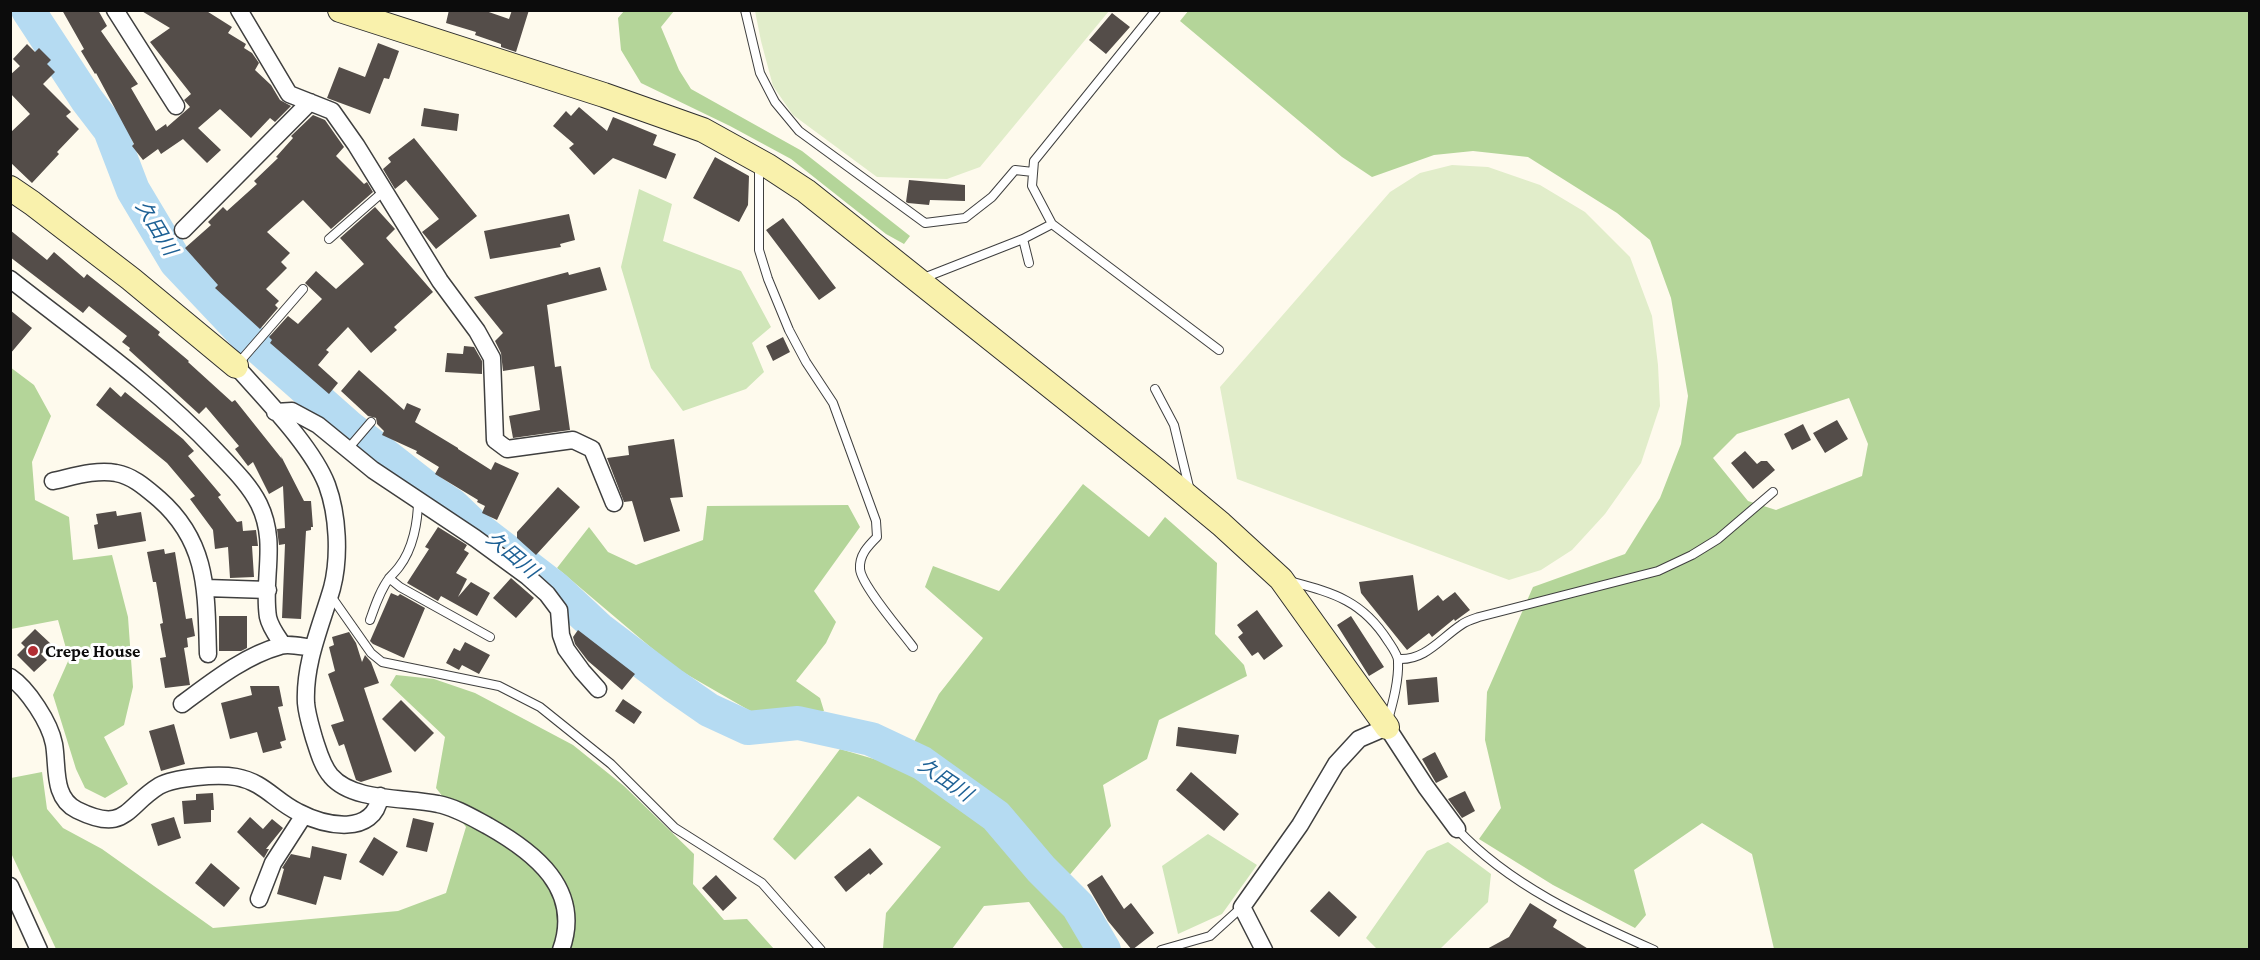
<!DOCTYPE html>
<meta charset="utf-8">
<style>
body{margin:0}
#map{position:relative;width:2260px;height:960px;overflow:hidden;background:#fefaed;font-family:"Crimson Pro",serif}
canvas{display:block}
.frame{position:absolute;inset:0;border:12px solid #0c0c0c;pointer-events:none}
</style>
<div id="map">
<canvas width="2260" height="960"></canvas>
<div class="frame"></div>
</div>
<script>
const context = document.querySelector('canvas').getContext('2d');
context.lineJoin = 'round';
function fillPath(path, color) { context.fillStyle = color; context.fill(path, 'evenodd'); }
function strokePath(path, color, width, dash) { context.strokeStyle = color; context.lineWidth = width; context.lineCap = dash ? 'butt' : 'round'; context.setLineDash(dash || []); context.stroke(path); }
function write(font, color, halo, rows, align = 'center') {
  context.font = font + ' "Crimson Pro","Noto Sans JP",serif'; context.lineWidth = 6; context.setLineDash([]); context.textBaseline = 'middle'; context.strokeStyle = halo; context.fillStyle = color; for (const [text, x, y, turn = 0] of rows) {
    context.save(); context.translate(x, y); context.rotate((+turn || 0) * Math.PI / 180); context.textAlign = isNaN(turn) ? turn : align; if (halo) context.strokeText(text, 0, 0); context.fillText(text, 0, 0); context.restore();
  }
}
fillPath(new Path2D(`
 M639 189 672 204 663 241 741 271 771 327 752 343 764 372 746 389 683 411 651 368 621 267Z
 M1208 834 1257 865 1222 914 1178 934 1162 866Z
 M1448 842 1491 874 1488 902 1440 949H1377L1366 938 1427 851Z`), '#d0e6b9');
fillPath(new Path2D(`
 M1189 10 2249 11V949H1774L1752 854 1702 823 1634 870 1646 915 1635 928 1553 885 1479 839 1501 808 1485 740 1487 692 1533 587 1625 554 1660 498 1681 444 1688 396 1671 298 1650 240 1617 213 1528 157 1473 151 1434 155 1372 177 1342 157 1180 21ZM1849 398 1868 444 1862 476 1776 510 1748 501 1713 458 1737 434Z
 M624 11H674L661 27 679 70 691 89 802 151 910 236 904 244 886 234 791 159 730 126 641 83 621 50 618 18Z
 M10 367 34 385 51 416 32 462 35 500 69 517 73 560 112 555 128 617 133 687 124 725 104 737 128 784 105 798 85 788 76 769 53 695 69 659 58 620 11 629Z
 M1083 484 1149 537 1165 517 1217 563 1215 634 1244 665 1247 676 1159 720 1147 759 1103 785 1111 826 1051 897 1093 949H1064L1029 902 984 906 952 949H885L883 948 886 913 941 847 858 796 795 860 773 839 840 749 901 767 939 694 983 638 925 587 933 566 999 591Z
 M848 505 860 527 814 591 836 622 826 643 796 681 820 698 824 711 759 716 674 667 557 568 589 527 608 552 636 565 703 540 707 506Z
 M396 675 434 679 475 693 573 745 624 786 694 854 693 884 724 920 747 919 774 949H56L11 853V778L42 772 47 809 63 828 102 849 213 928 398 911 446 893 466 827 436 788 445 737 390 685Z`), '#b4d599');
fillPath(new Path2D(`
 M755 11V10L1109 11 980 167 947 179 877 177 793 115 773 86 761 41Z
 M1452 165 1488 167 1540 185 1585 212 1630 257 1652 316 1658 365 1660 406 1641 463 1605 514 1572 550 1541 570 1509 580 1237 479 1220 387 1390 192 1420 173Z`), '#e1edca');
strokePath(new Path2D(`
 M28 10 87 100 110 130 133 190 176 262 246 336 350 428 432 492 452 505 473 525 555 588 599 629 673 685 709 710 748 728 798 723 871 739 922 763 996 816 1041 869 1078 906 1104 950`), '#b5dbf2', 34);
fillPath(new Path2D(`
 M62 10H98L107 26 101 31 138 84 131 88 156 131 166 124 167 127 190 107 184 100 191 94 150 42 170 28 140 10H205L232 27 228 33 246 44 244 48 252 53 259 63 255 70 271 85 280 100 291 106 275 122 270 118 251 138 220 109 198 128 221 150 207 163 183 139 161 154 158 149 143 160 132 146 134 144 96 73 95 74 81 51 84 49Z
 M449 10H483L509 19 512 10H529L516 52 501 47V44L475 35 476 32 446 23Z
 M1112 13 1130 27 1106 54 1089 40Z
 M378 43 399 51 389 79 384 78 370 114 327 98 339 67 365 77Z
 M27 44 35 52 39 48 51 60 47 64 55 72 43 84 71 112 66 116 79 129 57 152 59 154 32 183 10 162V133L30 114 10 93V75L20 66 13 59Z
 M579 107 607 131 613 117 657 135 653 145 676 154 666 179 613 158 594 175 569 148 574 144 553 126 566 111 571 116Z
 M424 108 459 114 457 131 421 126Z
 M313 115 325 120 344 147 336 156 364 184 367 182 373 192 331 229 303 200 267 232 290 253 281 262 287 268 266 289 279 301 275 305 278 308 260 329 215 288 218 285 185 248 211 225 208 222 223 207 227 211 257 184 254 181 278 158 276 157 293 138 291 136Z
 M414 138 477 216 436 249 422 232 439 219 406 180 395 189 383 169 391 162 388 158Z
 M715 157 749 176 748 205 739 222 693 198Z
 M909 180 965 185V201L930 200 929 205 908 203 906 202Z
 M375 207 395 229 386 238 433 292 394 327 397 330 371 353 348 327 326 350 329 352 318 365 338 383 329 394 270 343 272 340 269 337 288 316 298 324 322 299 305 283 316 271 336 289 364 264 340 238Z
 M569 214 575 240 560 244 561 247 490 259 484 231Z
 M783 218 836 288 819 300 766 230Z
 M10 230 47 260 54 252 84 278 87 274 160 332 158 335 189 361 188 362 232 402 235 400 282 459 281 456 304 501H311L313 527H311V530L306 531 301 619 282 618 285 544 279 545 277 529 285 528 283 486 269 494 253 462 248 466 235 449 239 446 206 407 199 414 129 350 130 348 122 342 127 336 89 306 83 313 10 257Z
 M600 267 607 290 547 305 555 367 561 366 570 430 513 438 509 416 540 410 534 366 503 371 501 353 495 341 503 333 474 297 568 272 569 275Z
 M10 310 32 328 10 354Z
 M783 337 790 352 773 361 766 346Z
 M464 346 474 347 482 361V374L445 372 447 353 463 354Z
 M359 370 404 410 407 403 421 409 415 422 458 448V449L491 470 495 462 519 473 497 520 482 513 485 506 477 502 478 500 435 474 439 467 416 453 417 451 382 435 384 431 377 424 376 418 368 416 341 391Z
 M110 387 121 397 125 392 183 439 194 451 188 456 221 495 218 497 237 522 242 521 243 531 256 530 258 546H252L254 577 230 578 228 547 215 549 213 530 190 499 195 496 167 463 96 405Z
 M1837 420 1848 439 1825 453 1813 433Z
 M1803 424 1811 440 1792 450 1784 434Z
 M674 439 683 497 670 498 680 531 644 542 632 501 624 502 607 458 629 455 628 446Z
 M1745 451 1757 464 1761 461H1767L1775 470 1753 489 1731 463Z
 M558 487 580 507 536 555 517 538V532Z
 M116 511 117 516 141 512 146 541 98 549 94 525 98 524 96 514Z
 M438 527 467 545 464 550 469 553 456 573 467 579 458 597 471 582 490 593 477 616 441 596 438 601 407 583 429 549 425 547Z
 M164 549 165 554 175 552 186 619 192 618 195 636 187 638 188 647 184 648 190 685 165 688 160 658 166 657 160 624 163 623 156 582H153L147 552Z
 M1413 575 1418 611 1438 595 1443 601 1455 592 1470 610 1455 621 1454 619 1432 637 1429 633 1407 650 1361 593 1359 582Z
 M511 578 534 598 516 618 493 598Z
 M391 593 398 596 400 594 425 608 404 658 373 644 370 641Z
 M1257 610 1283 646 1264 660 1258 652 1252 656 1238 637 1243 633 1237 625Z
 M219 616H247V648L241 651H219Z
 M1351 616 1384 667 1369 676 1337 625Z
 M35 629 51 644 41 654 47 660 34 672 17 655 25 647 21 643Z
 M578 630 635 674 622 690 588 661 575 644 573 637Z
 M349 632 356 643 362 662 365 655 371 662 379 683 364 688 392 772 361 782 356 780 344 744 339 746 331 725 344 721 328 674 335 671 329 647 334 645 332 637Z
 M465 642 490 655 479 674 462 665 459 670 446 663 454 648 460 651Z
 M1437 677 1439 702 1408 705 1406 680Z
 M250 686H279L283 706 278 707 286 740 280 742 282 748 263 753 257 732 230 739 221 703 252 695Z
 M623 699 642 712 634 724 615 711Z
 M401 700 434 733 415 752 382 719Z
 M174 724 185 764 161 771 149 731Z
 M1178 727 1239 735 1236 754 1176 746Z
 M1435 752 1448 777 1436 783 1422 759Z
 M1191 772 1239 814 1224 831 1176 790Z
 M1465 791 1475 811 1462 818 1448 799Z
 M213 793 214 810H211V822L184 824 182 801 196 800V794Z
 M174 817 181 838 158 846 151 824Z
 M250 817 263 829 272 819 283 828 266 849H269L264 858 237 832Z
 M413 818 434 823 427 852 406 847Z
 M374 837 398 852 383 876 359 862Z
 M312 846 347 854 341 880 324 876 316 905 277 894 284 869 282 868 291 854 310 858Z
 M870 848 883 864 870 875 869 873 846 892 834 877Z
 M211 863 240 888 224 907 195 883Z
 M716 875 737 898 723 911 702 888Z
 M1102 875 1124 909 1131 903 1154 933 1132 950 1108 921 1087 885Z
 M1329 891 1357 917 1339 937 1310 911Z
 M1530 903 1557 920 1553 927 1590 950H1485L1509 937Z`), '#544d49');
const lane = new Path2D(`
 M745 10 760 73 775 102 799 131 925 223 965 218 992 197 1015 170 1033 172
 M759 164V250L768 279 789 330 806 362 833 403 876 521 877 537C868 546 859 555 860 569 861 585 902 632 913 647
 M1052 224 1032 186 1034 161 1156 10
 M329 239 384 191
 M1023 239 1029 263
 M921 279 1023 239 1052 224 1219 350
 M236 366 303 289
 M1155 389 1174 425 1190 491
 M347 450 371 422
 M389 578 400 587 490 637
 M1289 581C1333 593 1362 600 1388 641 1392 647 1398 655 1398 661 1399 680 1393 702 1388 720
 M331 596 371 653 382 662 499 686 540 707 611 764 675 828 762 883 821 950
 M370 620C375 606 380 590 390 577 393 574 396 571 399 567 413 549 418 522 418 500
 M1398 659C1425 661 1441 638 1461 625 1466 621 1473 619 1479 617L1658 571 1692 555 1718 539 1773 492
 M1457 829C1509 885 1584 919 1654 950
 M1161 950 1210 936 1242 907`);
const street = new Path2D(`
 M115 10 176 106
 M239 10 289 94 332 111 356 145 440 281 477 331 492 358 495 440 507 449 573 440 592 449 614 503
 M183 230 310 102
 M10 279C80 334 155 386 216 451 232 468 249 484 259 504 278 543 262 578 268 617 270 627 277 636 283 645
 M236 366C264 398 312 446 327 485 338 515 340 557 332 588 321 626 304 663 306 703 307 715 311 727 314 738 318 750 322 766 331 776 353 802 406 797 438 804 455 807 473 818 488 826 534 852 583 889 561 950
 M275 412 292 411 318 425 373 470 475 538 527 576 547 594 559 610 561 635 566 649 582 671 598 689
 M53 481C72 477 96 469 116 473 133 476 146 488 159 499 209 543 206 593 208 654
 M206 588 268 590
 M10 677C28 689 50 723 54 744 58 766 52 798 77 810 126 834 125 807 159 786 175 777 218 774 236 777 264 782 275 801 298 812 325 826 374 837 380 796
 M182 704C212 682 244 656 280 646 289 643 303 647 313 648
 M10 886 39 950
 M259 899 273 863 304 815
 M1264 950 1242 907 1300 825 1336 764 1359 739 1387 727 1426 787 1457 829`);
const secondary = new Path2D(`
 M340 10 604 95 703 130 768 166 806 191 1156 470 1221 524 1281 579 1387 727
 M10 188 32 203 131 279 236 366`);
strokePath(lane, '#3f3f3f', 10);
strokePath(street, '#3f3f3f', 19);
strokePath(secondary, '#2e2e2e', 26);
strokePath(lane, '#fff', 8);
strokePath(street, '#fff', 16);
strokePath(secondary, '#f9f1ac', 24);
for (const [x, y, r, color] of [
 [33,651,6,"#b22e34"]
]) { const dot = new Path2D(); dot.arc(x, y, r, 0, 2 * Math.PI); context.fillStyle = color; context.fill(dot); strokePath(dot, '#fff', 2); }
write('bold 18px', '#0c0c0c', '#fff', [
 ["Crepe House",45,651]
], 'left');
write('italic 20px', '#1e6195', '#fff', [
 ["久田川",156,228,59],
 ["久田川",512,555,40],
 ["久田川",945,780,34]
]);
</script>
